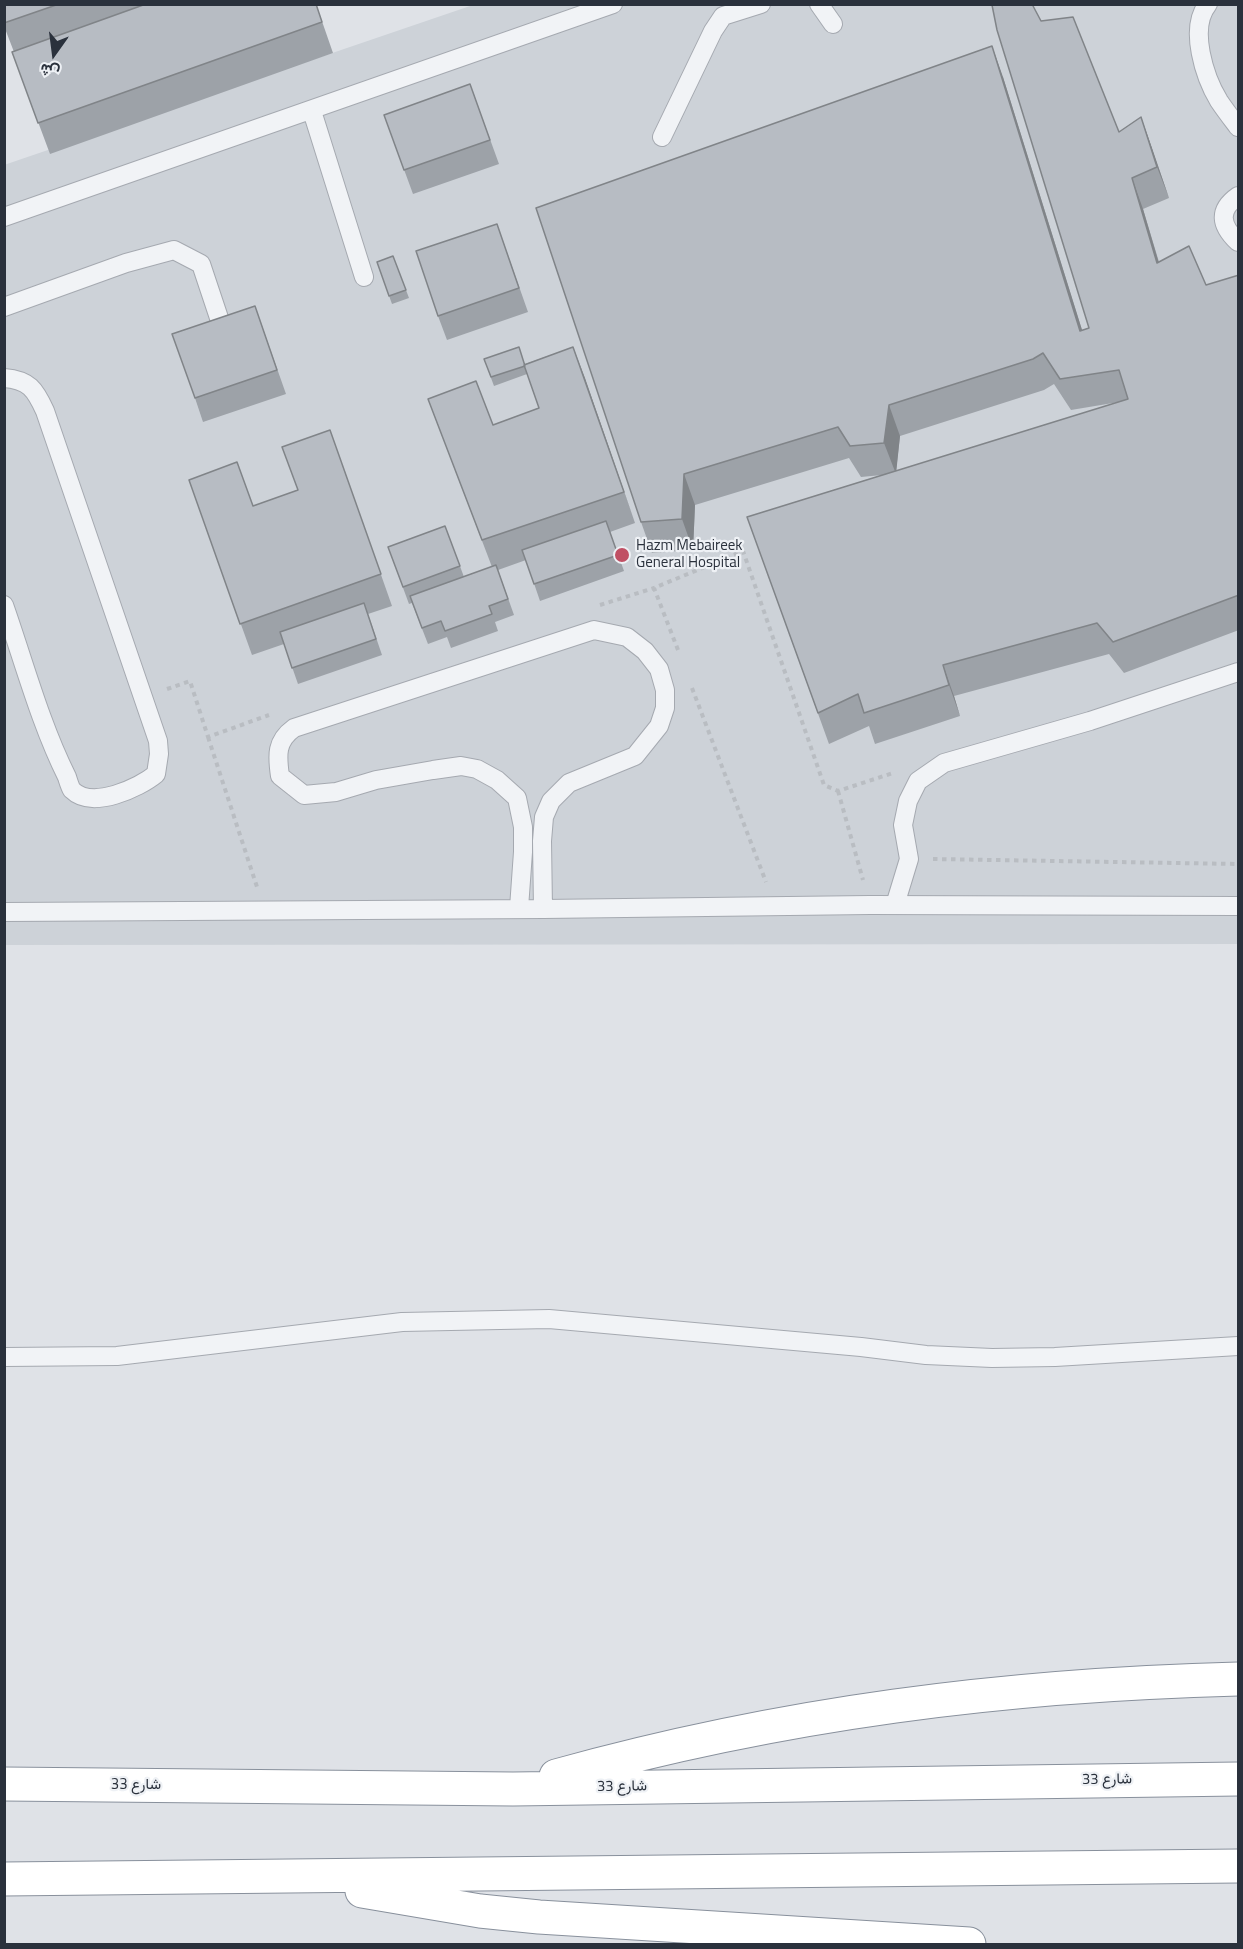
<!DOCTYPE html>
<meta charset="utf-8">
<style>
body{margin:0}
#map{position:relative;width:1243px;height:1949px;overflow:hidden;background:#dfe2e7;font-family:"Titillium Web",Vazirmatn,sans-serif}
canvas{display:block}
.frame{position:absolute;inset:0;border:6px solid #2a313c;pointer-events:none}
.north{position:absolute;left:24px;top:24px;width:60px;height:60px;-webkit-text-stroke:4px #eef1f5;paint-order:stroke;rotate:194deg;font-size:16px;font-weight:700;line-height:24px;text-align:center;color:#2a313c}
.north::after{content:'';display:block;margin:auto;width:21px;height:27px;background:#2a313c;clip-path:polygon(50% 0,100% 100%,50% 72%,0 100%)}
</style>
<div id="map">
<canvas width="1243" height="1949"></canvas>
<div class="frame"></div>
<div class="north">ش</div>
</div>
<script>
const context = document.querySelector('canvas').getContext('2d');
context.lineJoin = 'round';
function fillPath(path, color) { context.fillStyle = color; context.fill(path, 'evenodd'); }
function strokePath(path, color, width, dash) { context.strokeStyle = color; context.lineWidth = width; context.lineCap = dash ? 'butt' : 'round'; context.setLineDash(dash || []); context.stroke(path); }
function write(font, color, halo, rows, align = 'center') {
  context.font = font + ' "Titillium Web",Vazirmatn,sans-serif'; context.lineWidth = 4.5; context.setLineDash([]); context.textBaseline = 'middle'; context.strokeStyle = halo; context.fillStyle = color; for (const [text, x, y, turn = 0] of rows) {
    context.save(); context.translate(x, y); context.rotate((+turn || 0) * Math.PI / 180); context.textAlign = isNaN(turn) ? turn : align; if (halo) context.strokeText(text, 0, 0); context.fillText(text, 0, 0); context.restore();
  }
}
fillPath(new Path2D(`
 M473 5H1238V944L5 945 4 165Z`), '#cdd2d8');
const lane = new Path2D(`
 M819 4 833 24
 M1208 4C1188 28 1205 78 1219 101 1225 110 1232 119 1238 127
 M312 111 364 277
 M662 137 713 31 723 16 761 4
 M1238 196C1218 210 1220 225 1238 242
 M4 217 613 4
 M4 307 126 263 174 250 201 264 219 318
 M4 378C29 380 35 389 45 411L158 741 159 754 156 774C139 788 92 810 72 790 70 787 68 780 67 777 40 723 24 662 4 605
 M895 905 909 859 903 825 908 801 918 781 944 763 1090 721 1238 672
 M519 908 523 852V827L517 798 497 780 477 769 461 766 433 770 376 780 336 792 304 795 280 776C277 755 276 741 294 728L594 630 627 637 645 651 659 669 665 690V708L659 726 635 756 569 783 551 801 544 817 542 841 543 909
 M4 912 543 909 870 905 1238 906
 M4 1357 117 1356 402 1322 549 1319 861 1347 926 1355 992 1358 1055 1357 1238 1346`);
const highway = new Path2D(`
 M556 1776C783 1713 1004 1685 1238 1679
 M4 1784 513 1789 1238 1779
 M4 1879 1238 1866
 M362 1891 480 1911 539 1917 969 1944`);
strokePath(lane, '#a5a9b0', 20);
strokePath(highway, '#88909c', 35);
strokePath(new Path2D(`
 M600 605 654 588
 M678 650 654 588 743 551 824 785 838 791 893 773
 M692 688 766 882
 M167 689 190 681 208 737 269 715
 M208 737 257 887
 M838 791 863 880
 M933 859 1238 864`), '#b9bdc2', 4, [4.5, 4.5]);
strokePath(lane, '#f1f3f6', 18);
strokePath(highway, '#fff', 33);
fillPath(new Path2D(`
 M4 4H316L333 53 50 154 12 52H14L4 26Z
 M1041 21 1119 132 1141 117 1169 198 1143 209 1159 262 1206 285 1239 275V630L1124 673 1109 654 954 696 960 716 875 744 869 726 829 744 747 517 882 475 861 477 849 458 695 505 693 550 652 553 641 522 1003 77 1082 330 1089 328ZM1054 384 1071 410 1119 402 896 471 900 436 1044 390Z
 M470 84 499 164 413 194 384 115Z
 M497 224 528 312 447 340 438 316Z
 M393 256 409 298 392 304 377 262Z
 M255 306 286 394 203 422 195 398Z
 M573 347 635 523 610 532 624 571 540 601 526 560 498 570 514 615 495 622 498 631 451 648 447 637 428 644 412 603 409 604 388 547 445 526 464 577 492 567 428 399 493 425 539 408 527 374 494 386 484 359 525 364Z
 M330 430 392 606 368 614 382 655 298 684 284 644 252 655 189 480 253 506 298 490Z`), '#9da2a8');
fillPath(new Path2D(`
 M992 46 1003 77 1092 362 1080 331Z
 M1141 117 1152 148 1169 198 1157 167Z
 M1132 178 1143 209 1168 294 1157 263Z
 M573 347 585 378 635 523 624 492Z
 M889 405 900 436 896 474 884 443Z
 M684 474 695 505 693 550 682 519Z
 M943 665 954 696 960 716 949 685Z`), '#808488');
const building = new Path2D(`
 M4 4H59L4 23Z
 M146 4H316L322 22 38 123 12 52Z
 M1032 4 1041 21 1073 17 1119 132 1141 117 1157 167 1132 178 1157 263 1189 246 1206 285 1239 275V595L1113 642 1097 623 943 665 949 685 864 713 858 694 818 713 747 517 1128 399 1119 370 1060 379 1043 353 1033 359 889 405 884 443 850 446 838 427 684 474 682 519 641 522 536 208 992 46 1080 331 1089 328 997 30 992 5Z
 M470 84 490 140 404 170 384 115Z
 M497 224 519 288 438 316 416 251Z
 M393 256 406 290 389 296 377 262Z
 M255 306 277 370 195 398 172 334Z
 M519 347 525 366 491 377 484 359Z
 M573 347 624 492 482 540 428 399 476 381 493 425 539 408 524 365Z
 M330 430 381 574 240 624 189 480 237 462 253 506 298 490 282 447Z
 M606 521 618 555 534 584 522 550Z
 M445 526 460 566 403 587 388 547Z
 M496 565 508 599 489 606 492 614 445 631 441 621 422 628 410 596Z
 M364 603 376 639 292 668 280 632Z`);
fillPath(building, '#b7bcc3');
strokePath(building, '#808488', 1.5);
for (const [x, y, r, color] of [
 [622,555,8,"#c05064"]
]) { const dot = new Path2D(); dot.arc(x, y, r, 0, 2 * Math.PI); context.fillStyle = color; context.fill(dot); strokePath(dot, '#eef1f5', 2); }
write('15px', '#2a313c', '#eef1f5', [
 ["Hazm Mebaireek",636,546],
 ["General Hospital",636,563]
], 'left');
write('15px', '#2a313c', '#eef1f5', [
 ["شارع 33",1107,1780,-1],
 ["شارع 33",136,1785],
 ["شارع 33",622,1787,-1]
]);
</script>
